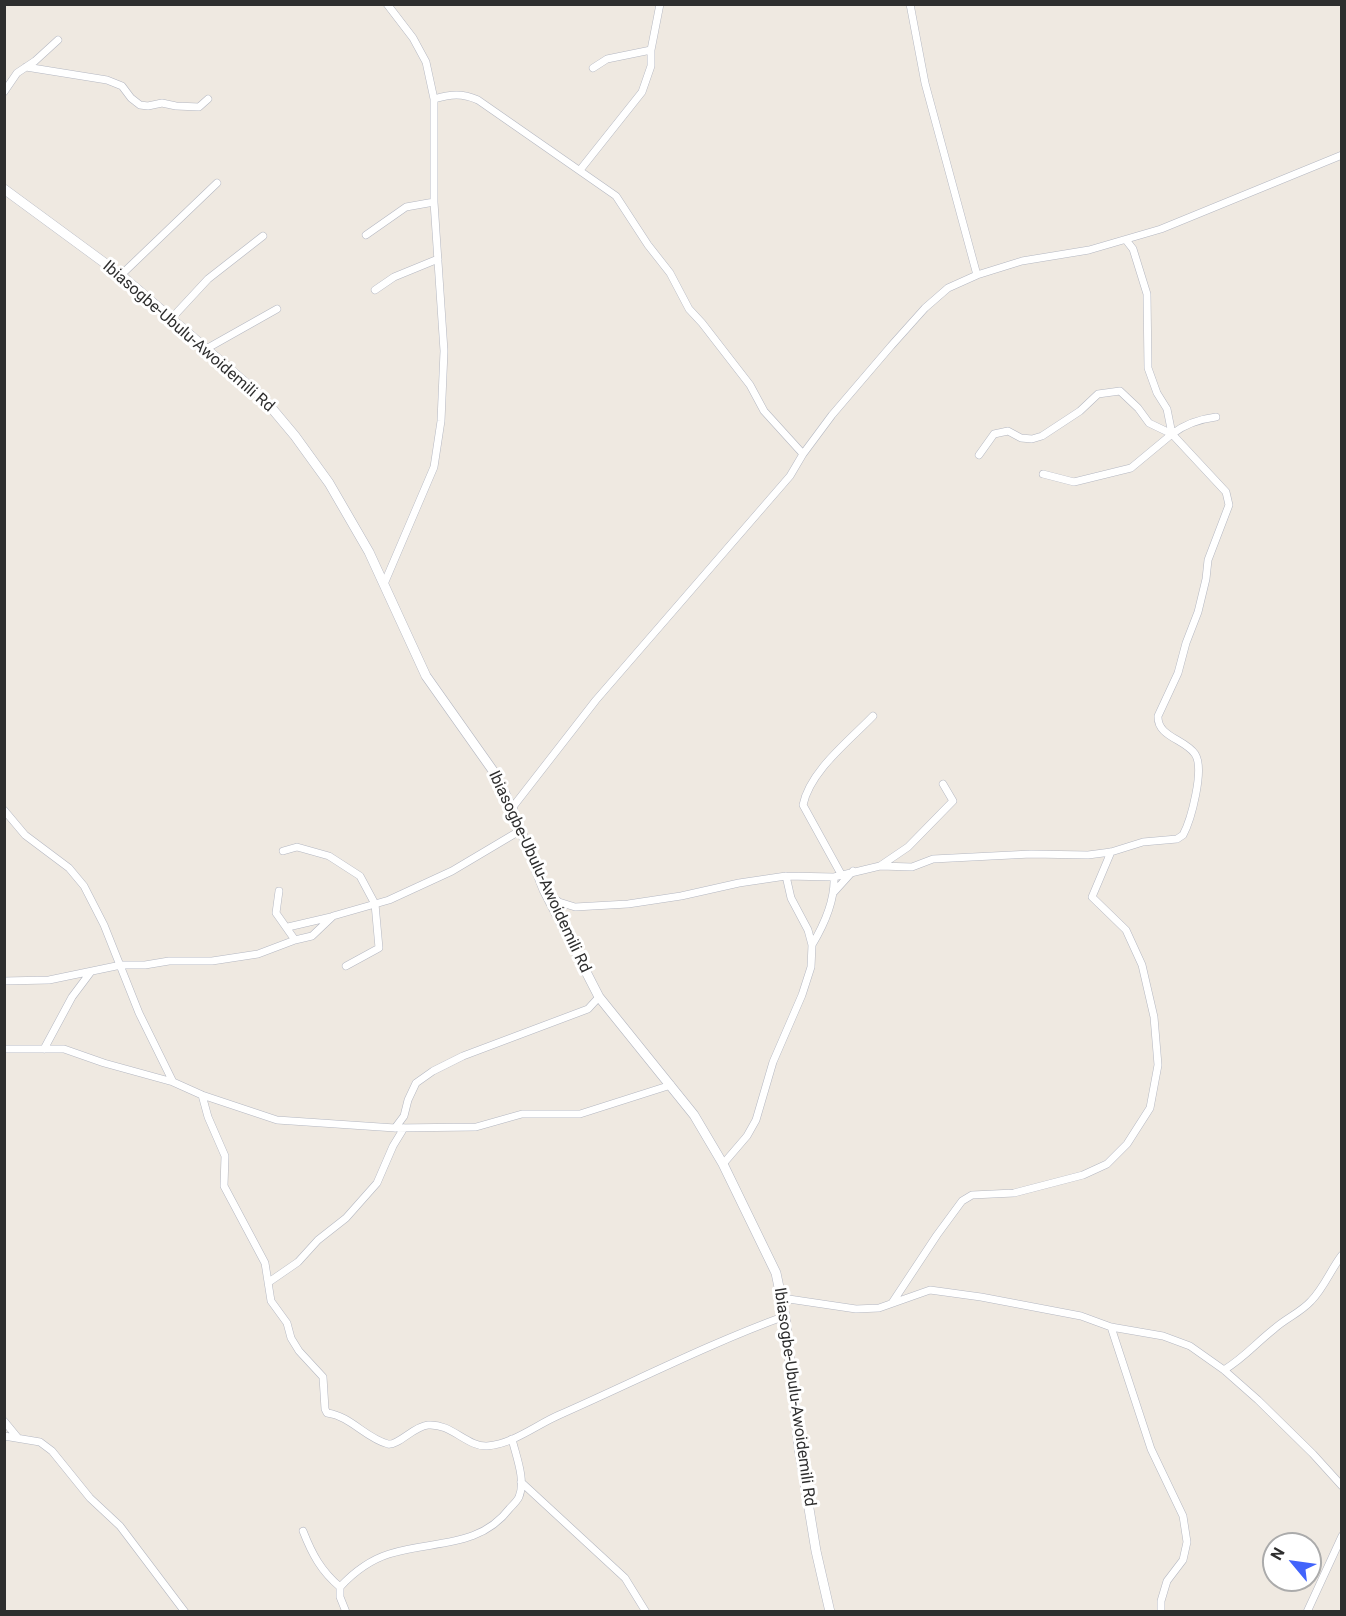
<!DOCTYPE html>
<style>
body{margin:0}
#map{position:relative;width:1346px;height:1616px;overflow:hidden;background:#efe9e1;font-family:Roboto,sans-serif}
canvas{display:block}
.frame{position:absolute;inset:0;border:6px solid #2e2e2e;pointer-events:none}
.north{position:absolute;left:1262px;top:1532px;width:60px;height:60px;box-sizing:border-box;background:#fff;border:2px solid #ababab;border-radius:50%;rotate:299deg;font-size:16px;font-weight:700;line-height:24px;text-align:center;color:#2e2e2e}
.north::after{content:'';display:block;margin:auto;width:21px;height:27px;background:#4264fb;clip-path:polygon(50% 0,100% 100%,50% 72%,0 100%)}
</style>
<div id="map">
<canvas width="1346" height="1616"></canvas>
<div class="frame"></div>
<div class="north">N</div>
</div>
<script>
const context = document.querySelector('canvas').getContext('2d');
context.lineJoin = 'round';
function strokePath(path, color, width, dash) { context.strokeStyle = color; context.lineWidth = width; context.lineCap = dash ? 'butt' : 'round'; context.setLineDash(dash || []); context.stroke(path); }
function write(font, color, halo, rows, align = 'center') {
  context.font = font + ' Roboto,sans-serif'; context.lineWidth = 6; context.setLineDash([]); context.textBaseline = 'middle'; context.strokeStyle = halo; context.fillStyle = color; for (const [text, x, y, turn = 0] of rows) {
    context.save(); context.translate(x, y); context.rotate((+turn || 0) * Math.PI / 180); context.textAlign = isNaN(turn) ? turn : align; if (halo) context.strokeText(text, 0, 0); context.fillText(text, 0, 0); context.restore();
  }
}
const street = new Path2D(`
 M910 4 925 83 977 275
 M651 50 660 4
 M26 67 107 80 122 86 131 98 140 105 148 106 162 103 176 106 199 107 208 99
 M4 92 17 73 35 61 58 40
 M434 99C451 94 462 93 478 100L616 196 648 245 670 273 689 309 702 323 750 385 764 411 803 454
 M580 170 642 92 651 66V50L607 59 593 68
 M366 235 406 207 434 202
 M121 275 217 183
 M375 290 394 277 438 259
 M170 320 208 279 263 236
 M206 349 277 309
 M979 455 994 434 1008 431 1021 438 1032 439 1042 436 1080 411 1098 394 1120 391 1138 408 1149 423 1172 434C1185 424 1200 419 1216 417
 M1043 474 1074 482 1131 468 1172 434
 M384 584 434 467 441 421 444 351 434 202V99L426 62 413 38 387 4
 M512 808 596 700 790 476 803 454 832 415 891 346 925 308 948 288 977 275 1022 261 1089 250 1161 229 1342 155
 M4 810 25 835 69 868 84 886 104 925 139 1013 173 1082
 M283 851 297 847 329 856 360 876 375 904 379 948 346 966
 M880 866 908 847 953 801 943 784
 M841 874 803 805C810 771 849 741 873 716
 M279 891 276 913 295 940
 M546 892 559 902 575 907 628 904 681 896 739 883 786 876 834 877 880 866 912 867 933 859 1031 854 1088 855 1111 852 1143 842 1177 839 1183 835C1191 820 1205 769 1195 754 1185 739 1157 737 1158 716L1178 673 1186 643 1198 612 1206 579 1208 560 1229 505 1226 492 1172 434 1167 409 1157 393 1148 368 1147 294 1133 249 1126 240
 M834 892 853 871
 M288 927 331 917
 M812 945C824 925 835 900 834 877
 M4 981 49 980 121 965H145L169 961H212L258 954 295 940 312 936 333 916 389 900 452 871 521 830
 M4 1049H64L104 1063 173 1082 202 1095 277 1120 395 1128 476 1127 522 1114H580L671 1085
 M44 1049 72 997 90 973
 M202 1095 208 1117 225 1156 224 1186 265 1263 271 1301 287 1323 291 1338 299 1351 323 1377 325 1409 327 1413C351 1416 365 1438 388 1444 398 1446 414 1426 428 1425 451 1423 467 1447 487 1446 513 1444 536 1425 559 1415 634 1382 708 1344 785 1316
 M395 1128 404 1116 408 1100 416 1083 433 1071 463 1056 588 1009 599 997
 M723 1164 747 1136 756 1120 773 1062 802 995 811 967 812 945 808 930 791 898 786 876
 M269 1282 298 1262 318 1240 346 1218 377 1183 393 1146 404 1128
 M782 1298 856 1309 879 1308 930 1290 981 1297 1081 1316 1111 1327 1163 1336 1190 1346 1224 1370 1258 1400 1313 1454 1342 1486
 M892 1303 937 1235 962 1201 972 1195 1014 1193 1083 1175 1107 1164 1127 1144 1150 1108 1158 1065 1154 1017 1142 965 1126 930 1092 897 1111 852
 M1111 1327 1151 1449 1183 1516 1187 1542 1183 1560 1167 1581 1161 1601V1612
 M1224 1370C1245 1357 1255 1344 1274 1329 1286 1318 1300 1313 1311 1301 1324 1288 1331 1269 1342 1255
 M4 1421 18 1438
 M4 1436 40 1442 52 1451 90 1498 120 1526 185 1612
 M521 1482 625 1578 646 1612
 M303 1531C312 1554 321 1571 340 1587
 M346 1612 340 1597V1587C353 1573 370 1560 389 1554 432 1540 479 1549 510 1508 513 1505 517 1501 519 1497 526 1480 516 1456 512 1439
 M1307 1612 1342 1536`);
const secondary = new Path2D(`
 M4 189 121 275 264 399 295 436 329 483 369 552 426 676 496 775 512 808 544 890 599 997 694 1115 723 1164 776 1273 785 1316 799 1448 816 1551 830 1612`);
strokePath(street, '#b4b7c1', 8);
strokePath(secondary, '#b4b7c1', 10);
strokePath(street, '#fff', 7);
strokePath(secondary, '#fff', 9);
write('16px', '#2e2e2e', '#fff', [
 ["Ibiasogbe-Ubulu-Awoidemili Rd",188,337,41],
 ["Ibiasogbe-Ubulu-Awoidemili Rd",539,872,65],
 ["Ibiasogbe-Ubulu-Awoidemili Rd",794,1397,82]
]);
</script>
